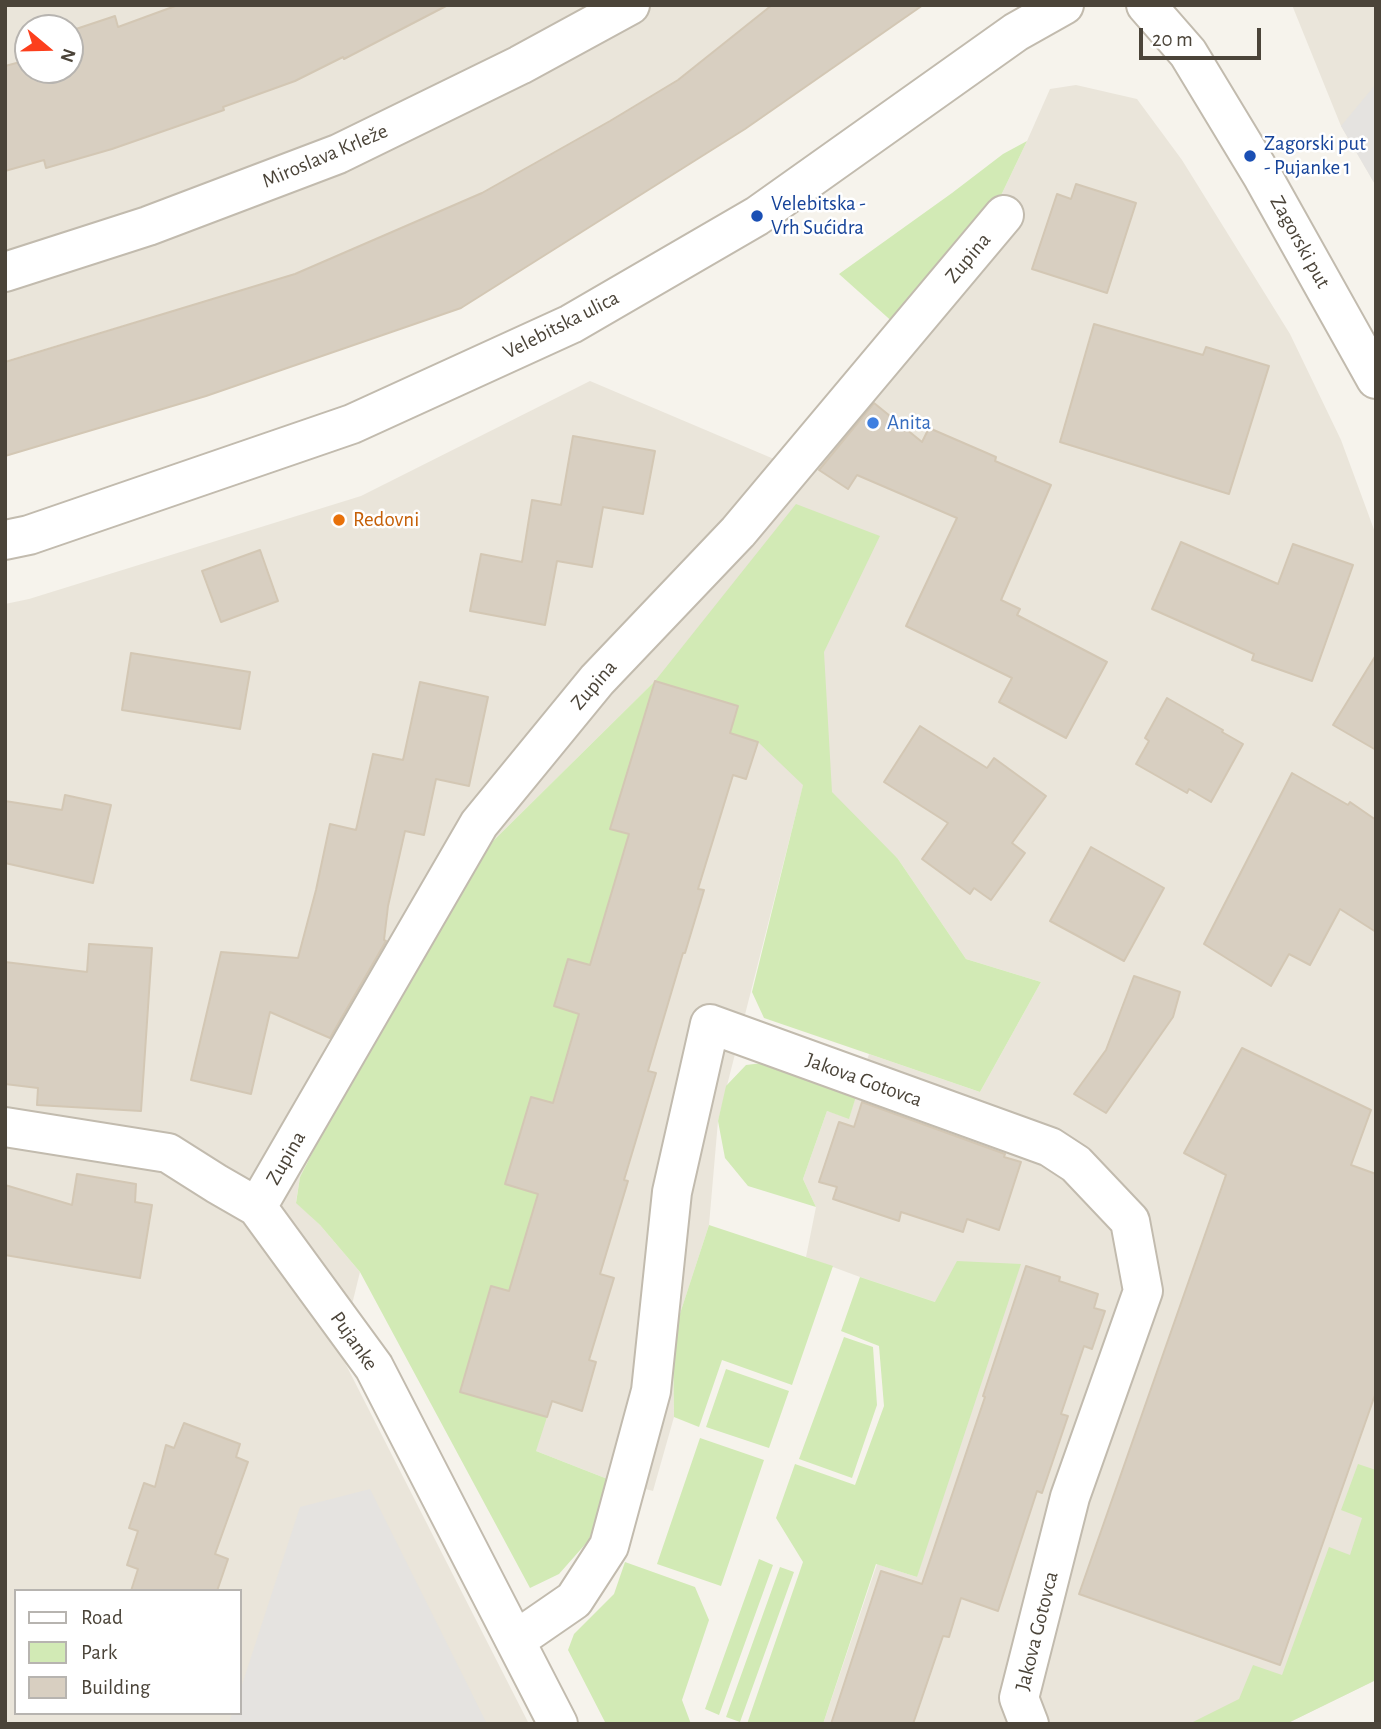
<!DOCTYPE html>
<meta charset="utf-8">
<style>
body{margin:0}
#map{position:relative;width:1381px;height:1729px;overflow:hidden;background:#f6f3ec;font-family:"Alegreya Sans",sans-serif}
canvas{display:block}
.frame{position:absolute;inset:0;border:7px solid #4b4439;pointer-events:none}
.legend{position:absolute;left:14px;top:1589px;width:228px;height:126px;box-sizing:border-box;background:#fff;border:2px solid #b7b4b0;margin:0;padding:9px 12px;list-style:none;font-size:21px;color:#4b4439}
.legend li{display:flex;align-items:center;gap:14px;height:35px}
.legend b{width:35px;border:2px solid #b7b4b0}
.north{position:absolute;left:14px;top:14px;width:70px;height:70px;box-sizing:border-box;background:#fff;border:2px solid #b7b4b0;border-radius:50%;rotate:109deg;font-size:19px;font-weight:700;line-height:28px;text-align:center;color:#4b4439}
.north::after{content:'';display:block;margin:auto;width:24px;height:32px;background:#fc3f1d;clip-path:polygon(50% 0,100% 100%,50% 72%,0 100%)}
.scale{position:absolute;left:1139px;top:28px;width:122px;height:32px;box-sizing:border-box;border:4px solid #4b4439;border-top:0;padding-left:9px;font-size:21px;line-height:24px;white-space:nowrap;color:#4b4439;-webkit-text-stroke:5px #fff;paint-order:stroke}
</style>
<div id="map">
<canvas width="1381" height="1729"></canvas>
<div class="frame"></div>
<ul class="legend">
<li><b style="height:9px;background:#fff"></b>Road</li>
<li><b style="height:19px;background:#d2eab5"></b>Park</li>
<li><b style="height:19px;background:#d8cfc1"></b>Building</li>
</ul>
<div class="north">N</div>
<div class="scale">20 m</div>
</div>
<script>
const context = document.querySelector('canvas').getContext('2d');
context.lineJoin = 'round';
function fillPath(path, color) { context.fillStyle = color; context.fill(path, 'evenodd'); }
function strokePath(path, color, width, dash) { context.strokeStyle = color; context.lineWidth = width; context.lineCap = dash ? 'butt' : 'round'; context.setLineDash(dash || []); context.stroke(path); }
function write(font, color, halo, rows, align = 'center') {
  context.font = font + ' "Alegreya Sans",sans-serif'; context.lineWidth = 5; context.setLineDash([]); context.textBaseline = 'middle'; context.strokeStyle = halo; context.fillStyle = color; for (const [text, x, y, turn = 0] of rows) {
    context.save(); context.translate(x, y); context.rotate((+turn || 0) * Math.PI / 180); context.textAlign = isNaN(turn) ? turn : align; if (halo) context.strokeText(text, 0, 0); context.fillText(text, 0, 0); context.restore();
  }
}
fillPath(new Path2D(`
 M5 5H772L678 80 610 121 482 193 295 274 5 361ZM28 28H70V70H28Z
 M1292 5H1376V186L1341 126Z
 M1076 85 1137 99 1182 160 1290 334 1341 440 1376 535V1680L1286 1724H823L877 1564 917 1577 935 1302 860 1277 806 1257 816 1207 803 1179 827 1111 849 1118 869 1054 980 1092 1041 982 966 959 898 859 803 786 718 1121 709 1225 673 1335 674 1417 653 1491 610 1480 536 1451 460 1392 491 1286 509 1291 537 1194 505 1184 531 1097 579 1014 554 1006 568 959 590 965 628 834 610 829 654 682 493 841 380 1019 300 1177 296 1202 320 1225 360 1272 340 1353 529 1724H5V604L29 599 361 496 590 381 781 462 995 208 1027 141 1050 89ZM16 1591H240V1713H16Z`), '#eae5da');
fillPath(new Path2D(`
 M1027 141 995 208 896 325 839 274 952 193 1003 154Z
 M796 504 880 536 824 652 832 792 898 859 966 959 1041 982 980 1092 764 1018 752 992 803 785 758 742 730 733 737 706 655 681 610 828 629 834 590 965 554 1006 579 1014 553 1103 531 1097 505 1184 538 1194 510 1291 491 1286 460 1391 547 1417 536 1451 610 1480 589 1540 559 1574 530 1588 360 1272 320 1225 296 1203 300 1177 380 1019 493 841 655 681Z
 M779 1061 859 1087 849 1119 827 1111 803 1179 816 1207 748 1186 725 1158 718 1121 726 1086 746 1065Z
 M709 1225 833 1266 792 1385 722 1360 699 1427 674 1417 673 1335Z
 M957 1261 1021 1264 917 1577 876 1564 823 1724H747L803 1562 776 1518 795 1464 855 1485 884 1406 879 1346 841 1331 860 1277 935 1302Z
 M844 1337 873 1347 877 1405 852 1478 799 1459Z
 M726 1369 789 1391 769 1448 706 1427Z
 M700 1438 764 1460 721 1586 657 1564Z
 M1358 1464 1376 1470V1680L1286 1724H1189L1239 1699 1253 1665 1282 1675 1329 1547 1350 1555 1362 1518 1341 1510Z
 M759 1559 773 1565 719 1715 705 1709Z
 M625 1562 695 1587 709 1620 682 1700 691 1724H606L568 1650 574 1634 614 1594Z
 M780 1567 794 1572 740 1722 726 1717Z`), '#d2eab5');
fillPath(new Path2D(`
 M1376 84V186L1341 126Z
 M370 1489 487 1724H229L232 1713H240V1691L300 1507Z`), '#e5e3e0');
const building = new Path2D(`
 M178 5H448L344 59 343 57 295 81 223 107 224 110 112 149 46 168 44 160 5 171V66L28 60V70H70V31L115 16 118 27Z
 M772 5H923L745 129 461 308 206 396 5 456V362L295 274 482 193 610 121 678 80Z
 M1076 184 1136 203 1107 293 1032 269 1057 194 1071 199Z
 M1094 324 1203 355 1206 347 1269 366 1229 494 1060 442Z
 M874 403 922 442 929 428 996 457 995 461 1051 485 1001 600 1020 609 1017 615 1107 662 1066 738 999 702 1012 678 906 626 957 518 857 475 848 489 819 470Z
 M573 436 655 451 643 514 603 507 592 567 557 561 545 625 470 611 481 554 522 562 532 500 561 505Z
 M1181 542 1278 584 1293 544 1353 565 1312 681 1252 660 1254 654 1152 609Z
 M260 550 278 601 221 622 202 571Z
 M131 653 250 672 240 729 122 710Z
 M1376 655V750L1333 725Z
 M655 681 738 706 730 733 758 742 746 779 733 775 698 889 704 890 685 953H683L648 1071 656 1073 624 1180 628 1181 600 1274 614 1278 589 1360 596 1362 582 1411 552 1401 547 1417 460 1392 491 1286 509 1291 538 1194 505 1184 531 1097 553 1103 579 1014 554 1006 568 959 590 965 629 834 610 829Z
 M420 682 488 697 469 786 436 779 424 835 405 831 388 906 384 940 386 941 330 1038 270 1012 251 1094 191 1080 221 952 298 958 316 890 330 824 356 830 373 754 403 760Z
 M1167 698 1223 730 1222 732 1243 744 1211 802 1189 789 1187 793 1136 764 1149 741 1145 738Z
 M920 726 987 768 994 758 1046 796 1012 843 1025 853 991 900 974 888 970 894 922 859 948 823 884 782Z
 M1292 773 1348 805 1350 802 1376 820V932L1340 909 1310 965 1289 954 1271 986 1204 944Z
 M65 795 111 805 93 883 5 863V801L62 810Z
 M1091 847 1164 888 1124 961 1050 921Z
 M89 944 152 948 141 1111 37 1105 38 1088 5 1084V962L87 972Z
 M1134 976 1180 992 1173 1017 1106 1113 1074 1094 1106 1050Z
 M1242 1048 1371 1110 1351 1165 1376 1174V1392L1280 1665 1079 1594 1226 1175 1184 1153Z
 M862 1102 1005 1154 1004 1157 1021 1162 999 1230 967 1219 963 1232 901 1212 899 1221 833 1199 837 1187 819 1182 839 1122 854 1127Z
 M77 1174 136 1184 135 1202 152 1205 140 1278 5 1255V1185L72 1205Z
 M1026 1266 1060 1277 1059 1281 1098 1294 1094 1308 1105 1311 1092 1349 1084 1346 1061 1414 1068 1416 1042 1493 1037 1491 998 1611 961 1598 949 1637 943 1636 913 1724H831L881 1571 922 1584 985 1397 983 1396Z
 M184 1423 240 1444 236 1457 248 1462 215 1554 228 1559 217 1591H131L138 1569 127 1565 138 1531 129 1528 144 1483 155 1487 166 1445 174 1448Z`);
fillPath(building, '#d8cfc1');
strokePath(building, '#d3c7b4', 2);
const minor = new Path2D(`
 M1146 5 1188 53 1263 177 1376 379
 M5 272 148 226 338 154 520 65 630 5
 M5 540 29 535 352 424 571 324 757 216 1016 32 1064 5
 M5 1127 168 1153 217 1184 257 1207 374 1367 558 1724
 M257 1207 479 824 597 680 738 532 1004 215
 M516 1640 574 1600 609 1546 651 1391 672 1192 710 1024 1050 1147 1076 1164 1130 1221 1143 1291 1070 1497 1019 1698 1029 1724`);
strokePath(minor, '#c2bbae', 42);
strokePath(minor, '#fff', 38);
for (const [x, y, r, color] of [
 [1250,156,7,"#1a4fb4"],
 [757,216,7,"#1a4fb4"],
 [873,423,7,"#3f7fe0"],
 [339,520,7,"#e8710a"]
]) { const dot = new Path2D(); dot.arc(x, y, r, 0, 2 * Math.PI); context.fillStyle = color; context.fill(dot); strokePath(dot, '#fff', 2.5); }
write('21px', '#164399', '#fff', [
 ["Zagorski put",1264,144],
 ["- Pujanke 1",1264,168],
 ["Velebitska -",771,204],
 ["Vrh Sućidra",771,228]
], 'left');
write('21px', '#4b4439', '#fff', [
 ["Miroslava Krleže",325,156,-23],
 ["Zagorski put",1300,242,61],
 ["Zupina",968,258,-50],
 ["Velebitska ulica",561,325,-27],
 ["Zupina",594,685,-49],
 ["Jakova Gotovca",864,1080,20],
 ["Zupina",286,1158,-60],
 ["Pujanke",354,1341,55],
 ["Jakova Gotovca",1037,1631,-76]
]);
write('21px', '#366cbe', '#fff', [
 ["Anita",887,423]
], 'left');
write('21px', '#c56008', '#fff', [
 ["Redovni",353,520]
], 'left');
</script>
